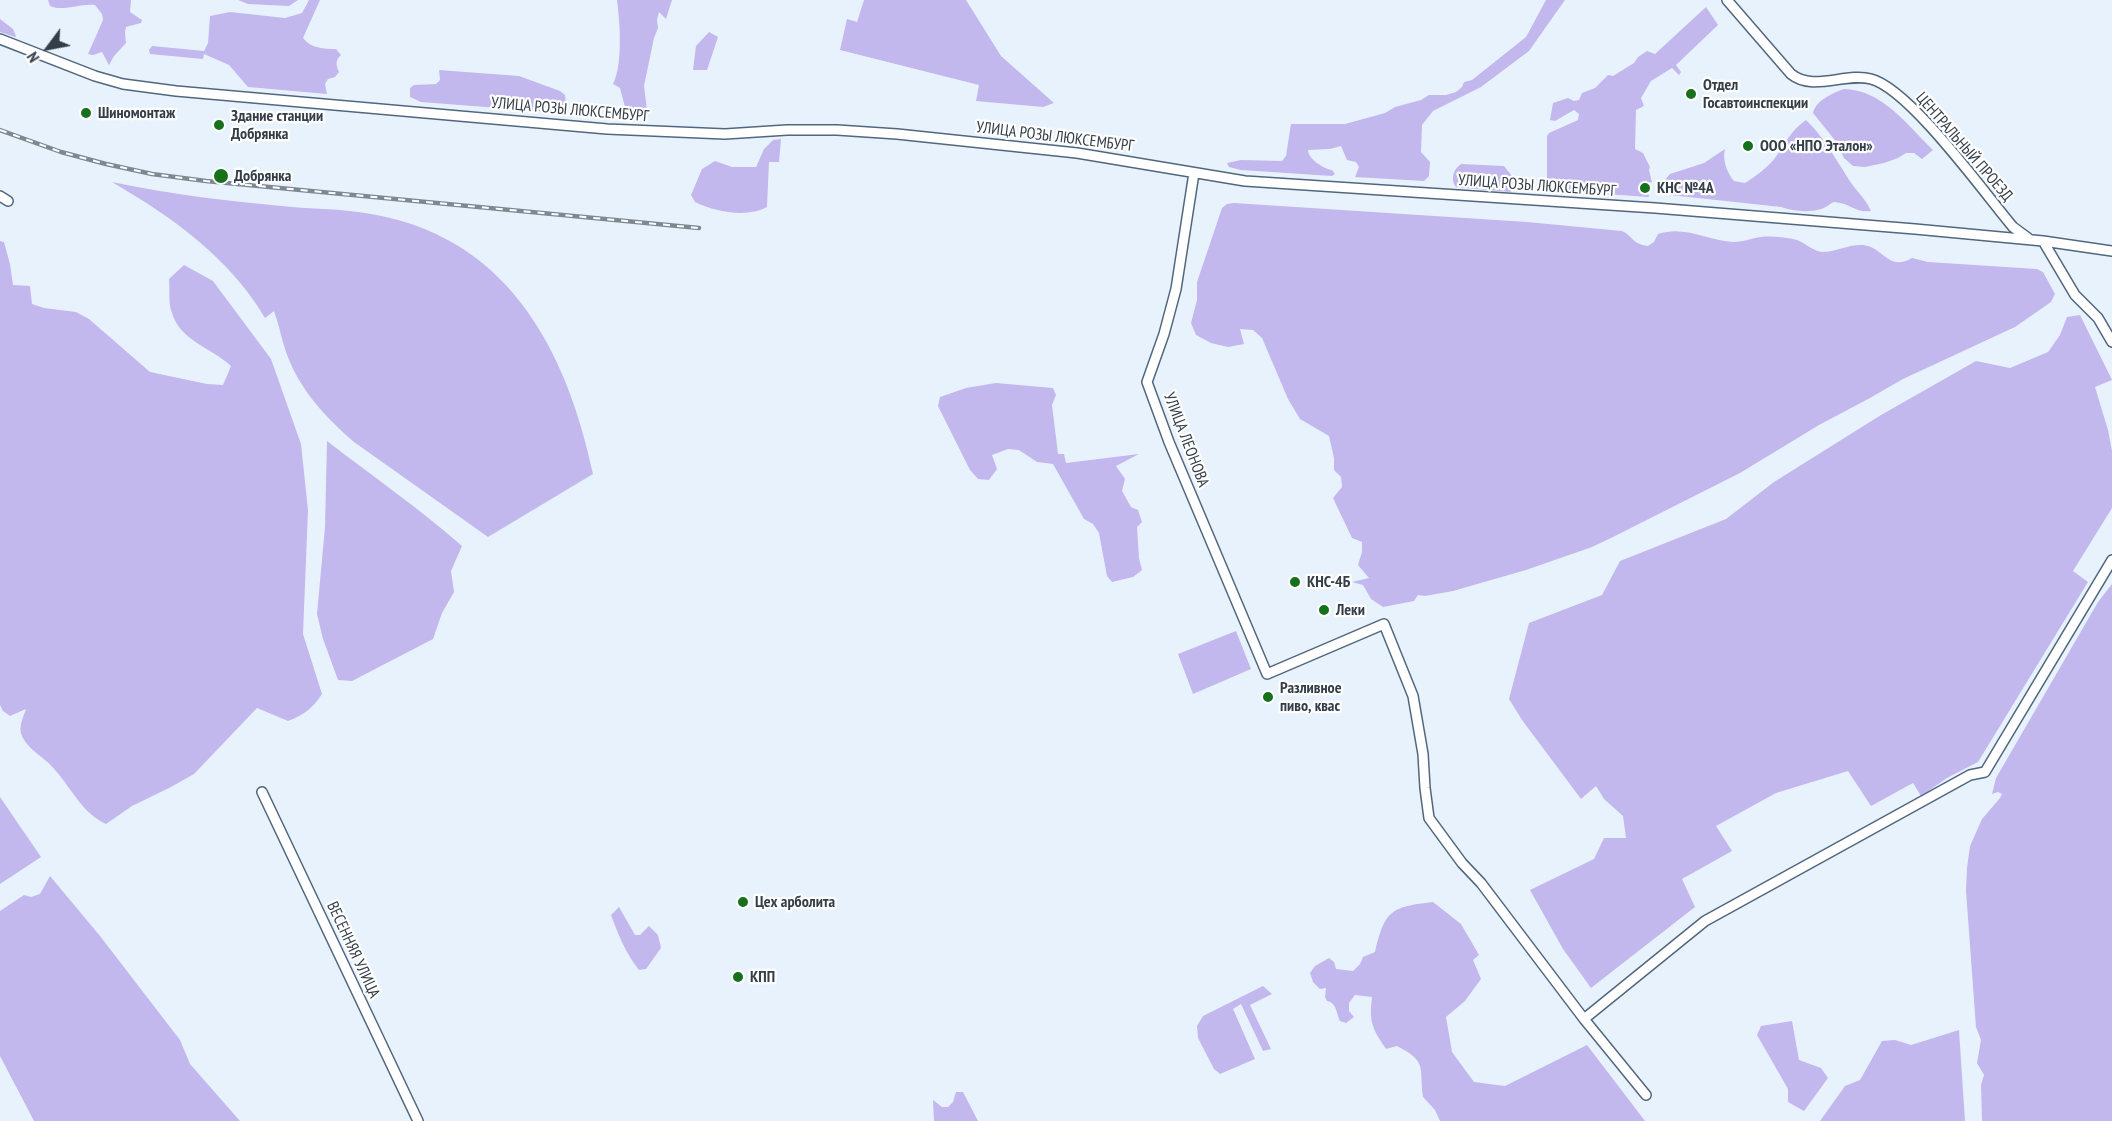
<!DOCTYPE html>
<meta charset="utf-8">
<style>
body{margin:0}
#map{position:relative;width:2112px;height:1121px;overflow:hidden;background:#e8f2fd;font-family:"PT Sans Narrow",sans-serif}
canvas{display:block}
.north{position:absolute;left:18px;top:18px;width:60px;height:60px;-webkit-text-stroke:4px #fefefe;paint-order:stroke;rotate:238deg;font-size:16px;font-weight:700;line-height:24px;text-align:center;color:#343e48}
.north::after{content:'';display:block;margin:auto;width:21px;height:27px;background:#343e48;clip-path:polygon(50% 0,100% 100%,50% 72%,0 100%)}
</style>
<div id="map">
<canvas width="2112" height="1121"></canvas>
<div class="north">N</div>
</div>
<script>
const context = document.querySelector('canvas').getContext('2d');
context.lineJoin = 'round';
function fillPath(path, color) { context.fillStyle = color; context.fill(path, 'evenodd'); }
function strokePath(path, color, width, dash) { context.strokeStyle = color; context.lineWidth = width; context.lineCap = dash ? 'butt' : 'round'; context.setLineDash(dash || []); context.stroke(path); }
function write(font, color, halo, rows, align = 'center') {
  context.font = font + ' "PT Sans Narrow",sans-serif'; context.lineWidth = 4.5; context.setLineDash([]); context.textBaseline = 'middle'; context.strokeStyle = halo; context.fillStyle = color; for (const [text, x, y, turn = 0] of rows) {
    context.save(); context.translate(x, y); context.rotate((+turn || 0) * Math.PI / 180); context.textAlign = isNaN(turn) ? turn : align; if (halo) context.strokeText(text, 0, 0); context.fillText(text, 0, 0); context.restore();
  }
}
fillPath(new Path2D(`
 M48 0H131L130 12 142 20 141 23 126 27 125 32 126 43 114 56 109 65 102 52 93 55 88 54 103 20 102 14 95 5C80 3 64 12 50 6Z
 M238 0H298L289 6 248 4Z
 M309 0H320L303 38C310 48 324 49 336 49L341 55C335 60 336 65 339 72L335 77 328 79 325 84 327 94 248 87 229 65 204 54 203 59 150 54 149 50 152 46 204 51 208 43 210 16 230 12 285 18 302 13Z
 M617 0H672L666 19 659 12 657 20 658 28 654 38 644 86 647 110 635 114 626 111 620 88 613 84C623 65 620 22 617 0Z
 M864 0H966L1001 56 1054 103 1043 107 976 101 979 85 840 50 847 19 857 22Z
 M1546 0H1565L1529 51 1481 87 1433 111 1422 125 1421 152 1430 162 1429 176 1424 181 1355 177 1359 167 1356 162 1347 160 1341 146 1330 149 1308 150C1308 159 1324 169 1332 170L1335 174 1332 176 1241 170 1229 167 1227 163 1241 160 1282 161 1286 156 1291 124H1345L1385 113 1395 107 1421 100 1429 95H1446L1456 92 1462 87 1464 82 1472 80 1526 37Z
 M1706 7 1718 25 1676 65 1681 72 1679 75 1672 68 1651 81 1641 98 1644 106 1636 110 1635 149 1643 153 1650 167 1649 170 1652 182 1641 185V191L1648 193 1649 197 1560 191 1551 188 1547 184V136L1549 133 1578 120 1579 114 1574 110 1555 121 1550 120 1553 103 1568 98 1574 101 1579 100 1582 93 1595 88 1608 75 1613 76 1634 63 1638 57 1647 51 1655 54Z
 M0 19 13 29 16 36 15 37 0 32Z
 M709 32 718 37 707 70H693L696 46Z
 M439 70 519 76 560 91 565 95 567 109 563 113 421 102 410 97V88L414 85 436 84 440 80Z
 M1844 89C1883 90 1907 125 1933 150L1922 159 1914 153H1906L1898 158 1884 163 1865 167 1853 166 1844 158 1834 139 1813 113C1816 100 1833 93 1844 89Z
 M1806 120C1822 135 1834 156 1846 175 1853 188 1865 197 1871 211 1855 213 1850 203 1834 202 1829 204 1826 208 1821 209 1808 213 1793 211 1781 207L1670 195 1665 189 1664 181 1670 174 1704 163 1725 149C1722 159 1727 173 1734 181L1745 183C1755 177 1768 167 1775 158 1786 143 1790 131 1806 120Z
 M781 139 779 162H769L767 207C747 218 715 212 695 202L691 195 702 169 715 161 732 167H756L764 149 773 140Z
 M1461 164 1504 166 1512 176 1515 189 1510 192 1456 187C1450 180 1453 169 1461 164Z
 M112 182C172 195 231 201 292 207 316 209 341 209 365 213 506 234 566 347 593 474L488 537 354 442C325 417 299 389 286 352 281 338 279 324 274 311L265 318C229 257 172 217 112 182Z
 M1234 203 1527 222 1622 231C1633 236 1632 244 1648 246L1654 242 1658 234C1685 225 1708 241 1734 242 1743 242 1752 238 1761 237 1772 236 1783 237 1793 239 1804 241 1812 251 1822 252 1836 252 1849 244 1863 245 1884 247 1888 272 1912 258L1928 262 2037 269 2043 272 2055 294 2051 302 2015 327 1903 379 1870 398 1819 425 1740 473 1613 537 1592 547 1526 570 1453 591 1425 596 1418 595 1414 601 1383 607 1371 599 1363 585 1352 582 1369 578 1358 565 1362 552V542L1352 538 1333 498 1342 487 1341 477 1334 470V458L1329 436 1300 419 1288 399 1262 338 1253 330 1240 329 1244 344 1228 347 1211 343 1196 335 1191 323 1197 300V282L1222 208 1227 204Z
 M0 241 4 242 10 264 13 285 30 286 32 304 44 308 76 312 89 319 150 372 207 384 223 385 231 366C212 348 180 341 172 313 168 303 170 289 169 279L184 265 213 281 271 359 301 444 308 510 303 634 322 694C313 708 304 715 288 721L257 708 194 774 171 787 132 806 106 824C82 813 72 789 55 770 46 758 28 750 22 736 18 727 23 718 26 709L10 716 3 711 0 705Z
 M2080 315 2112 380 2095 387 2108 430 2112 451V508L2073 571 2088 582 1978 762 1947 778 1921 796 1913 783 1871 806 1848 771 1776 793 1716 826 1732 851 1682 879 1695 907 1591 988 1563 949 1530 890 1594 859 1604 838H1626L1623 816 1604 799 1596 786 1581 799 1522 720 1509 699 1529 623 1602 595 1620 561 1726 519 1774 482 1881 415 1976 361 2010 368 2048 352 2060 335 2067 317Z
 M996 383 1053 388 1056 395 1052 405 1058 454H1064L1066 463 1139 454 1116 466 1125 479 1122 491 1131 507 1138 510 1142 522 1137 527 1139 558 1142 570 1133 577 1112 582 1107 576 1099 533 1093 524 1084 519 1053 464 1037 462 1019 450 1008 449 992 455 997 469 989 480 978 479 970 470 938 406 940 397 966 388Z
 M327 441C372 476 419 508 462 546L451 571 454 592 442 613 433 639 352 681 338 680 323 639 317 614 325 527Z
 M2112 584V1121H1982L1981 1085 1984 1075 1977 1063 1981 1040 1976 1027 1966 891 1967 868 1970 846 1982 819 2000 798 2002 794 1998 792 1992 794 1996 778 2098 602Z
 M1236 631 1251 669 1193 694 1178 654Z
 M0 797 41 857 0 884Z
 M50 876 100 936 180 1040 190 1064 240 1121H34L0 1056V911L24 895 31 897 40 894Z
 M1433 902 1461 924 1479 955 1473 960 1481 979 1465 1001 1446 1017 1452 1052 1474 1082 1505 1086 1587 1045 1645 1121H1440L1435 1110 1423 1097C1419 1067 1428 1062 1397 1046L1386 1049C1372 1028 1369 1022 1372 997L1355 995 1349 1003V1011L1354 1017 1346 1023 1340 1021C1336 1013 1337 1003 1327 1001L1325 997 1326 988 1320 989 1313 982 1310 973 1315 966 1329 958 1334 962 1336 969 1353 971 1360 964 1363 957 1375 952C1385 910 1391 907 1433 902Z
 M619 907 635 935H640L649 926 658 935 661 948 646 969 639 970C626 954 618 934 611 915Z
 M1263 986 1272 994 1250 1005 1271 1049 1263 1051 1241 1004 1233 1009 1255 1059 1220 1074 1214 1069 1198 1038 1197 1026 1203 1016Z
 M1792 1021 1799 1060 1821 1068 1828 1078 1804 1111 1788 1102V1089L1757 1035 1761 1026Z
 M1959 1030 1965 1121H1820L1845 1086 1860 1080 1882 1041 1895 1040 1911 1045Z
 M956 1092H963L978 1121H934L933 1100 942 1107H948L953 1102Z`), '#c2b8ee');
const minor = new Path2D(`
 M1727 0 1791 74C1813 92 1846 72 1871 79 1910 89 1985 194 2013 227L2028 238
 M0 39 95 76 123 84 176 91 607 129 725 134 787 130H837L897 134 1077 153 1245 181 1655 208 1915 229 2043 241 2112 251
 M1194 173 1176 289 1164 334 1147 382 1169 442 1267 674 1384 624 1413 696 1423 754 1425 788 1429 818 1462 863 1481 883 1584 1019
 M0 196 8 201
 M2043 241 2075 295 2098 318 2112 342
 M262 792 418 1121
 M1646 1095 1584 1019 1705 921 1970 775 1985 772 2112 560`);
strokePath(minor, '#51677e', 12);
strokePath(minor, '#fff', 9);
const rail = new Path2D(`
 M0 130 61 152 106 164 152 174 206 181 699 228`);
strokePath(rail, '#7e8893', 4.5);
strokePath(rail, '#fefefe', 2, [7]);
for (const [x, y, r, color] of [
 [1691,94,6,"#17701b"],
 [86,113,6,"#17701b"],
 [219,125,6,"#17701b"],
 [1748,146,6,"#17701b"],
 [221,176,8,"#17701b"],
 [1645,188,6,"#17701b"],
 [1295,582,6,"#17701b"],
 [1324,610,6,"#17701b"],
 [1268,697,6,"#17701b"],
 [743,902,6,"#17701b"],
 [738,977,6,"#17701b"]
]) { const dot = new Path2D(); dot.arc(x, y, r, 0, 2 * Math.PI); context.fillStyle = color; context.fill(dot); strokePath(dot, '#fefefe', 2); }
write('bold 16px', '#343e48', '#fefefe', [
 ["Отдел",1703,85],
 ["Госавтоинспекции",1703,103],
 ["Шинoмонтаж",98,113],
 ["Здание станции",231,116],
 ["Добрянка",231,134],
 ["ООО «НПО Эталон»",1760,146],
 ["Добрянка",234,176],
 ["КНС №4А",1657,188],
 ["КНС-4Б",1307,582],
 ["Леки",1336,610],
 ["Разливное",1280,688],
 ["пиво, квас",1280,706],
 ["Цех арболита",755,902],
 ["КПП",750,977]
], 'left');
write('16px', '#343e48', '#fefefe', [
 ["УЛИЦА РОЗЫ ЛЮКСЕМБУРГ",570,110,5],
 ["УЛИЦА РОЗЫ ЛЮКСЕМБУРГ",1055,137,7],
 ["ЦЕНТРАЛЬНЫЙ ПРОЕЗД",1964,147,49],
 ["УЛИЦА РОЗЫ ЛЮКСЕМБУРГ",1537,186,4],
 ["УЛИЦА ЛЕОНОВА",1186,440,69],
 ["ВЕСЕННЯЯ УЛИЦА",353,950,65]
]);
</script>
